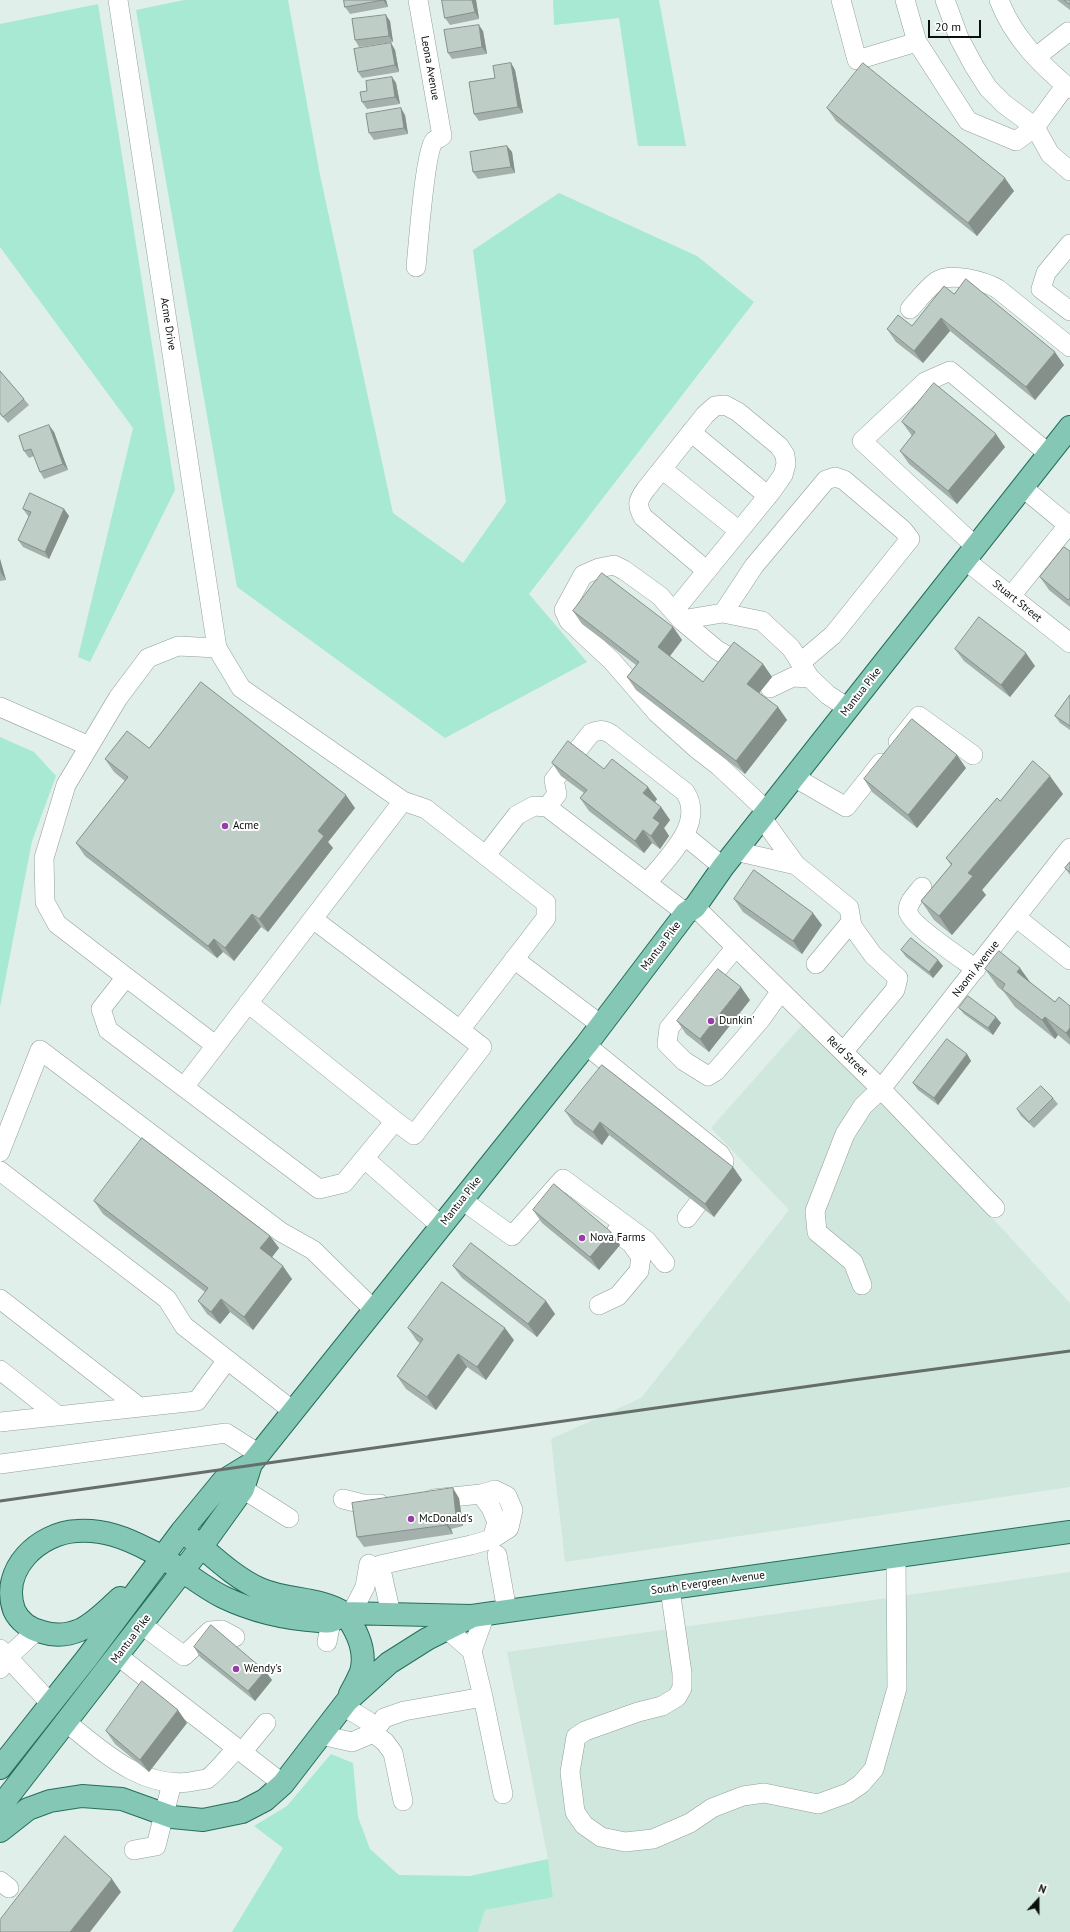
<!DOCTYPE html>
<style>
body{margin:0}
#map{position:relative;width:1070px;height:1932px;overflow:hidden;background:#e1efea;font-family:"PT Sans",sans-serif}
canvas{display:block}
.north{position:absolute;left:1018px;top:1880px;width:40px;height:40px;-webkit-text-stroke:3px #fff;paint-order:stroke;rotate:21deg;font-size:11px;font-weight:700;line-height:16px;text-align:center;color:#0a0f0d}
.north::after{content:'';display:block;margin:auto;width:14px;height:18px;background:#0a0f0d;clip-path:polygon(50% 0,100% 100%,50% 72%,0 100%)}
.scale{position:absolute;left:928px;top:20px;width:53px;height:18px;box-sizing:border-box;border:2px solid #0a0f0d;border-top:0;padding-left:5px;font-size:12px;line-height:14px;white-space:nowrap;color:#0a0f0d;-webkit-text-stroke:3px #fff;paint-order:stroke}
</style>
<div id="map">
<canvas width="1070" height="1932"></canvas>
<div class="north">N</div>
<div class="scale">20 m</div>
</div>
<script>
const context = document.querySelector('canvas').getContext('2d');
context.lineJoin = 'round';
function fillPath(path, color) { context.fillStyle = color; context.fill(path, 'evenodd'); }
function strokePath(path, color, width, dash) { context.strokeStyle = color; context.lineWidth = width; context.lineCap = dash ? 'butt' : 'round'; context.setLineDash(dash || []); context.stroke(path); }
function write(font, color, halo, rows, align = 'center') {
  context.font = font + ' "PT Sans",sans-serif'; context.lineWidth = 4; context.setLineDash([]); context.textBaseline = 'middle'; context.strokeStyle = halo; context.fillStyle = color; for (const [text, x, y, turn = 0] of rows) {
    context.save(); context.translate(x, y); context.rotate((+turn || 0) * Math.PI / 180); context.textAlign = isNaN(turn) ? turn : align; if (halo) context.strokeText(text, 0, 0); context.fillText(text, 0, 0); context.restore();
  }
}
fillPath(new Path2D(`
 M804 1023 998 1224 1070 1303V1487L565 1562 551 1439 641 1398 789 1210 711 1128Z
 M1070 1572V1932H478L485 1910 553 1896 548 1859 507 1652Z`), '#d0e7de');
fillPath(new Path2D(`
 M184 0H288L320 175 393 513 463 563 506 502 473 250 559 193 697 256 754 302 529 594 587 662 445 738 237 587 136 10Z
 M553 0H659L686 146H638L619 18 554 25Z
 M98 4 175 490 90 662 78 657 133 428 0 247V24Z
 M0 737 34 752 56 776 32 841 0 1007Z
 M331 1754 353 1763 358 1817 370 1849 399 1875 470 1876 548 1859 553 1897 485 1910 478 1932H232L283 1848 254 1826 287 1806Z`), '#a7e9d2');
const minor = new Path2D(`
 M118 0 217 648
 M841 0 857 60 917 42
 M905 0 917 42 968 121 1016 141 1035 127 1066 85
 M945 0 959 38 974 66 988 88 1004 104 1035 127 1050 154 1070 171
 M999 0C1013 37 1040 64 1070 89
 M1036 57 1068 32 1070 33
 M1070 244 1046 273 1041 289 1070 311
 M416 267C418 247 425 152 434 141 436 139 440 138 442 136L418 0
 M910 309C918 300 927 288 937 281 951 272 984 281 998 289L1070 347
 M691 432 768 496
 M662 469 739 531
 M1022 487 1068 525
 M975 546 862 441 925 382 950 371 1049 454
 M965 560 1070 643
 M1011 596 1070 523
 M674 611 771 492 783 475 786 464 785 455 779 446 738 412 725 405 715 406 705 415 646 489C638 500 636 504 643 517L707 571
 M723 613 754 566 826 480 835 477 844 480 903 530 910 539 833 635 800 663
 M681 620 723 613 762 621 791 648 810 678 828 695 848 708
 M178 646 217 648 241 688 403 801 426 809 546 903V918L460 1030 482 1047 414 1135 395 1121 344 1183 319 1189 108 1030 101 1009 126 977 57 924 45 902 44 858 66 785 118 698 148 658Z
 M736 661 717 650 681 620 660 596 624 570 614 565 599 568 583 575 564 610 569 621 612 661 657 713 697 749 719 766 767 811
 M770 688 793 677 810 678
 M0 707 89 746
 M898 742 919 716 973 755
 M794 777 846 807 881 763
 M547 807 557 794 554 780 591 733C599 730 603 729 611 734L685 792C706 824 666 859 647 883
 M762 818 796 865 849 908 852 926 873 955 898 978 895 990 843 1052
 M684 835 723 867
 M735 851 796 865
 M486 855 517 815 534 806 547 807 686 913
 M922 887C916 895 908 901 908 911 909 924 964 960 976 969
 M695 907 881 1089 995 1208
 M1017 918 1070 960
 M313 919 460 1030
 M736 947 669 1028 667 1044 684 1061 708 1076 716 1071 761 1019 781 991
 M514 959 601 1025
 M816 964 851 922
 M126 977 215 1045
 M248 1003 395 1121
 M586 1045 704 1141 720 1154 724 1161 722 1172 687 1218
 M184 1087 403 801
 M0 1152 40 1050 281 1232 313 1250 374 1310
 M365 1159 441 1226
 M0 1171 167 1299 184 1326 293 1411
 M462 1200 512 1236 563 1179 647 1241 665 1263
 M862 1285 853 1262 817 1232 815 1211 845 1134 863 1106 881 1089 1070 848
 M0 1299 139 1407
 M599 1305 618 1296 639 1271 641 1257 631 1243 616 1232
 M0 1370 57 1415
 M0 1422 197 1401 227 1360
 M0 1464 226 1433 259 1454
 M243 1489 289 1518
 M481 1494 495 1490 507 1496 513 1510 509 1528 492 1539
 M343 1499 363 1504H380
 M497 1555 507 1611
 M670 1589 682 1673V1688L677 1697 662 1706 638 1712 585 1731 576 1737 570 1772 575 1812 584 1825 601 1837 625 1842 653 1839 690 1823 712 1808 743 1796 764 1793 818 1804 848 1793 861 1784 874 1769 897 1688 896 1556
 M351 1614 365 1587 369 1564
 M391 1614 380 1565 471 1545 492 1539 497 1522 491 1508 481 1494 433 1499
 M142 1625 184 1656 210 1631 222 1630 235 1637
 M447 1629 472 1651
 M327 1642 331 1622
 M0 1649 51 1704
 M118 1656 283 1784
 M0 1669 8 1657 36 1631
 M483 1697 472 1651 485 1614
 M343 1706 368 1721 373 1733 385 1742 393 1753 403 1801
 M66 1722C102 1751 145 1792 195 1781 198 1780 203 1780 207 1779 214 1775 230 1755 237 1748
 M321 1735 352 1742 373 1733 384 1718 404 1711 483 1697 503 1794
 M242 1752 266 1723
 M134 1850 156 1846 172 1783
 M0 1881 9 1888`);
const major = new Path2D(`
 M182 1531C207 1550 231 1576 260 1589 287 1601 320 1597 344 1613L472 1616 1070 1532
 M120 1598C108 1609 95 1623 80 1630 68 1635 54 1636 42 1632 30 1629 19 1621 14 1610 0 1569 39 1533 77 1531 103 1529 126 1538 149 1550 175 1563 197 1584 223 1597 252 1611 287 1619 319 1621 323 1621 328 1622 331 1621 336 1620 340 1616 344 1613
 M344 1613C356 1629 367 1651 361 1672 358 1679 354 1687 350 1694
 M0 1768 87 1658 182 1531 223 1481 251 1464 259 1454 586 1045 686 913 695 907 723 867 1070 427
 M0 1807 202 1546 243 1489 251 1464
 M0 1831 28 1809 50 1801 82 1796 122 1799 172 1817 203 1820 242 1812 265 1800 283 1784 347 1701 389 1663 427 1639 469 1618`);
strokePath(minor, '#929f9a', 20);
strokePath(major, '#256f5a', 24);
strokePath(minor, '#fff', 19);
strokePath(major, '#85c7b5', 22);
strokePath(new Path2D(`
 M0 1501 853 1380 1070 1351`), '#666e6b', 3);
fillPath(new Path2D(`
 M344 0H386L388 7 350 14 345 7Z
 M442 0H476L479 19 450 25 445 18Z
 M1057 0H1070V10Z
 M390 21 393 42 359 47 355 40Z
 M483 31 487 54 452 59 448 53Z
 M391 43 395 50 399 72 362 78 358 72Z
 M511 63 515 70 523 113 479 121 474 114 495 78Z
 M392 77 396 83 400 104 367 109 362 102 367 91Z
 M827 108 1014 191 977 236 836 121Z
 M405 115 408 134 374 140 369 133Z
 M507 146 512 152 515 173 478 179 473 172Z
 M954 294 1064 365 1035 400 950 331 923 363 896 342 887 329 912 326Z
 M0 371 24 399 29 405 8 423 0 414Z
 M902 422 1005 447 957 504 909 464 900 451 912 436Z
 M54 432 68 470 44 479 40 472 34 456 29 458 24 451Z
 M23 509H64L69 516 49 559 23 547 18 540 29 516H28Z
 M1070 551V607L1049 590 1040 577Z
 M0 559 6 580 0 581Z
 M573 611 673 627 682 640 670 656 703 682 763 664 772 677 759 693 778 707 787 720 745 774 636 690 627 677 636 665 582 624Z
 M955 649 1035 666 1010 697 964 661Z
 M1070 695V730L1060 723 1055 716Z
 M149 748 355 808 328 842 333 848 268 932 261 927 234 961 223 952 217 958 85 856 76 843 125 781 114 772 105 759Z
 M552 763 604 769 657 799 655 802 661 807 670 820 664 828 669 836 660 849 652 843 644 853 589 811 580 798 584 793 561 776Z
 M966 768 917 828 872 792 864 779Z
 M1063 794 982 890 986 895 952 935 934 920 921 901 951 865 946 858 1000 801Z
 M1070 862V875L1065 868Z
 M734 899 822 925 802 954 743 912Z
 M901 950 943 966 933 978 906 957Z
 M985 969 1032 984 1055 1002 1070 1006V1045L1058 1035 1055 1039 1015 1007 1004 992 998 987Z
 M750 1000 709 1052 686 1034 677 1021Z
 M959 1008 1001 1023 993 1035 964 1014Z
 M967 1054 971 1061 938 1105 918 1090 913 1083Z
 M1053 1098 1058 1104 1034 1128 1021 1116 1017 1109Z
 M565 1111 733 1167 742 1180 714 1217 609 1135 602 1145 574 1124Z
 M94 1201 270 1236 279 1248 272 1257 292 1279 253 1330 230 1312 220 1324 207 1314 198 1301 205 1292 103 1214Z
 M533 1210 611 1232 620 1245 599 1270 542 1223Z
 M453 1266 546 1301 555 1314 537 1337 462 1278Z
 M408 1328 514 1340 486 1380 467 1367 436 1410 406 1389 397 1376 420 1343 417 1341Z
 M459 1498 463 1526 451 1529 453 1534 364 1547 357 1537Z
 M194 1647 265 1671 272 1680 255 1701 200 1657Z
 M187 1723 149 1772 115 1744 106 1731Z`), '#a4b0ab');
fillPath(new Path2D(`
 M383 0H386L388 7Z
 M472 0H476L479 19 475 12Z
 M386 15 390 21 393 42 389 36Z
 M479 25 483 31 487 54 482 47Z
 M391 43 395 50 399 72 395 65Z
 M511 63 515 70 523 113 518 107Z
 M392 77 396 83 400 104 395 97Z
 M401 108 405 115 408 134 404 128Z
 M507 146 512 152 515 173 511 167Z
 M1005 178 1014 191 977 236 968 223Z
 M941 318 950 331 923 363 914 351Z
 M1055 352 1064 365 1035 400 1026 387Z
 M49 425 54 432 68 470 63 464Z
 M996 434 1005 447 957 504 948 491Z
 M64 509 69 516 49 559 45 552Z
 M0 559 6 580 1 573 0 569Z
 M673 627 682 640 667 660 658 647Z
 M1026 653 1035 666 1010 697 1001 685Z
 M763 664 772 677 756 697 747 684Z
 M778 707 787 720 745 774 736 761Z
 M957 755 966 768 917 828 908 815Z
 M1050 776 1063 794 982 890 986 895 952 935 939 916 968 873Z
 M648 787 657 799 652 806 643 793Z
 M346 795 355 808 328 842 333 848 268 932 259 919 318 831Z
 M661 807 670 820 664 828 669 836 660 849 651 836 653 818Z
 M643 830 652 843 644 853 635 841Z
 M813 913 822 925 802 954 793 941Z
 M252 914 261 927 234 961 225 948Z
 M214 939 223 952 217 958 208 946Z
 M938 960 943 966 933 978 929 972Z
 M1020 968 1033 986 1017 972Z
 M741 987 750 1000 709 1052 700 1039Z
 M996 1017 1001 1023 993 1035 988 1028Z
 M1045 1017 1058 1035 1055 1039 1042 1020Z
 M1070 1028V1039L1066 1033Z
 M967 1054 971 1061 938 1105 934 1098Z
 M600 1122 609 1135 602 1145 593 1132Z
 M733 1167 742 1180 714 1217 705 1204Z
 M611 1232 620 1245 599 1270 590 1257Z
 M270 1236 279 1248 269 1261 260 1248Z
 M283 1266 292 1279 253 1330 244 1317Z
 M221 1299 230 1312 220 1324 211 1312Z
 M546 1301 555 1314 537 1337 528 1324Z
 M505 1328 514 1340 486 1380 477 1367Z
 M458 1354 467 1367 436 1410 427 1397Z
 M453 1488 459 1498 463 1526 456 1516Z
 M444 1519 451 1529 453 1534 446 1525Z
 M265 1671 272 1680 255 1701 248 1691Z
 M178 1710 187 1723 149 1772 140 1760Z
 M112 1879 121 1892 90 1932H70Z`), '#86908b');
const building = new Path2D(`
 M344 0H383L345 7Z
 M442 0H472L475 12 445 18Z
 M1064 0H1070V4Z
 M386 15 389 36 355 40 352 19Z
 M479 25 482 47 448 53 444 30Z
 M391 43 395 65 358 72 354 49Z
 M511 63 518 107 474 114 469 82 495 78 493 66Z
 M863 63 1005 178 968 223 827 108Z
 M392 77 395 97 362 102 360 92 367 91 366 81Z
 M401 108 404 128 369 133 366 114Z
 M507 146 511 167 473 172 470 152Z
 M966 279 1055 352 1026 387 941 318 914 351 887 329 898 315 912 326 944 286 954 294Z
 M0 371 24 399 3 417 0 413Z
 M934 383 996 434 948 491 900 451 915 432 902 422Z
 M49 425 63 464 40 472 31 449 24 451 19 436Z
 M30 493 64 509 45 552 18 540 31 512 23 509Z
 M1064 547 1070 551V598L1068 600 1040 577Z
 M602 573 673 627 658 647 703 682 734 642 763 664 747 684 778 707 736 761 627 677 639 662 573 611Z
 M979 617 1026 653 1001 685 955 649Z
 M201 682 346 795 318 831 324 836 259 919 252 914 225 948 214 939 208 946 76 843 128 777 105 759 127 731 149 748Z
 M1070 695V726L1055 716Z
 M912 719 957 755 908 815 864 779Z
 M568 741 604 769 612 759 648 787 643 793 661 807 653 818 660 823 651 836 643 830 635 841 580 798 587 790 552 763Z
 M1033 761 1050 776 968 873 973 876 939 916 921 901 952 864 946 858 997 798 1000 801Z
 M1070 862V872L1065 868Z
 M754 870 813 913 793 941 734 899Z
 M911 938 938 960 929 972 901 950Z
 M999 951 1020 968 1017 972 1055 1002 1059 997 1070 1006V1028L1066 1033 1045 1017 1042 1020 1002 989 1005 984 985 969Z
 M718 969 741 987 700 1039 677 1021Z
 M968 996 996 1017 988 1028 959 1008Z
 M947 1039 967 1054 934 1098 913 1083Z
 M602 1065 733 1167 705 1204 600 1122 593 1132 565 1111Z
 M1041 1086 1053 1098 1029 1122 1017 1109Z
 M142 1138 270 1236 260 1248 283 1266 244 1317 221 1299 211 1312 198 1301 208 1288 94 1201Z
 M554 1184 611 1232 590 1257 533 1210Z
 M471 1243 546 1301 528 1324 453 1266Z
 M442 1282 505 1328 477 1367 458 1354 427 1397 397 1376 423 1339 408 1328Z
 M453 1488 456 1516 444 1519 446 1525 357 1537 352 1503Z
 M211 1625 265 1671 248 1691 194 1647Z
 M142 1681 178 1710 140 1760 106 1731Z
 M65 1836 112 1879 70 1932H0V1920Z`);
fillPath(building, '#bfcdc7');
strokePath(building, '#86908b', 1);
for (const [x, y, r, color] of [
 [225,826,4,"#973da8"],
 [711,1021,4,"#973da8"],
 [582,1238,4,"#973da8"],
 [411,1519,4,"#973da8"],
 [236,1669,4,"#973da8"]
]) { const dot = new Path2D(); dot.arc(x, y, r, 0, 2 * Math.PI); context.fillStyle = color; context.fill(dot); strokePath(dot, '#fff', 1.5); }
write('11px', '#0a0f0d', '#fff', [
 ["Leona Avenue",430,68,80],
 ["Acme Drive",168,324,81],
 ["Stuart Street",1017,601,39],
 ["Mantua Pike",861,692,-52],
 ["Mantua Pike",661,946,-53],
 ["Naomi Avenue",976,969,-52],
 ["Reid Street",847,1056,44],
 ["Mantua Pike",461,1201,-52],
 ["South Evergreen Avenue",708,1583,-8],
 ["Mantua Pike",131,1639,-53]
]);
write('11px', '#0a0f0d', '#fff', [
 ["Acme",233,826],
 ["Dunkin'",719,1021],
 ["Nova Farms",590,1238],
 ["McDonald's",419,1519],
 ["Wendy's",244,1669]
], 'left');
</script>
